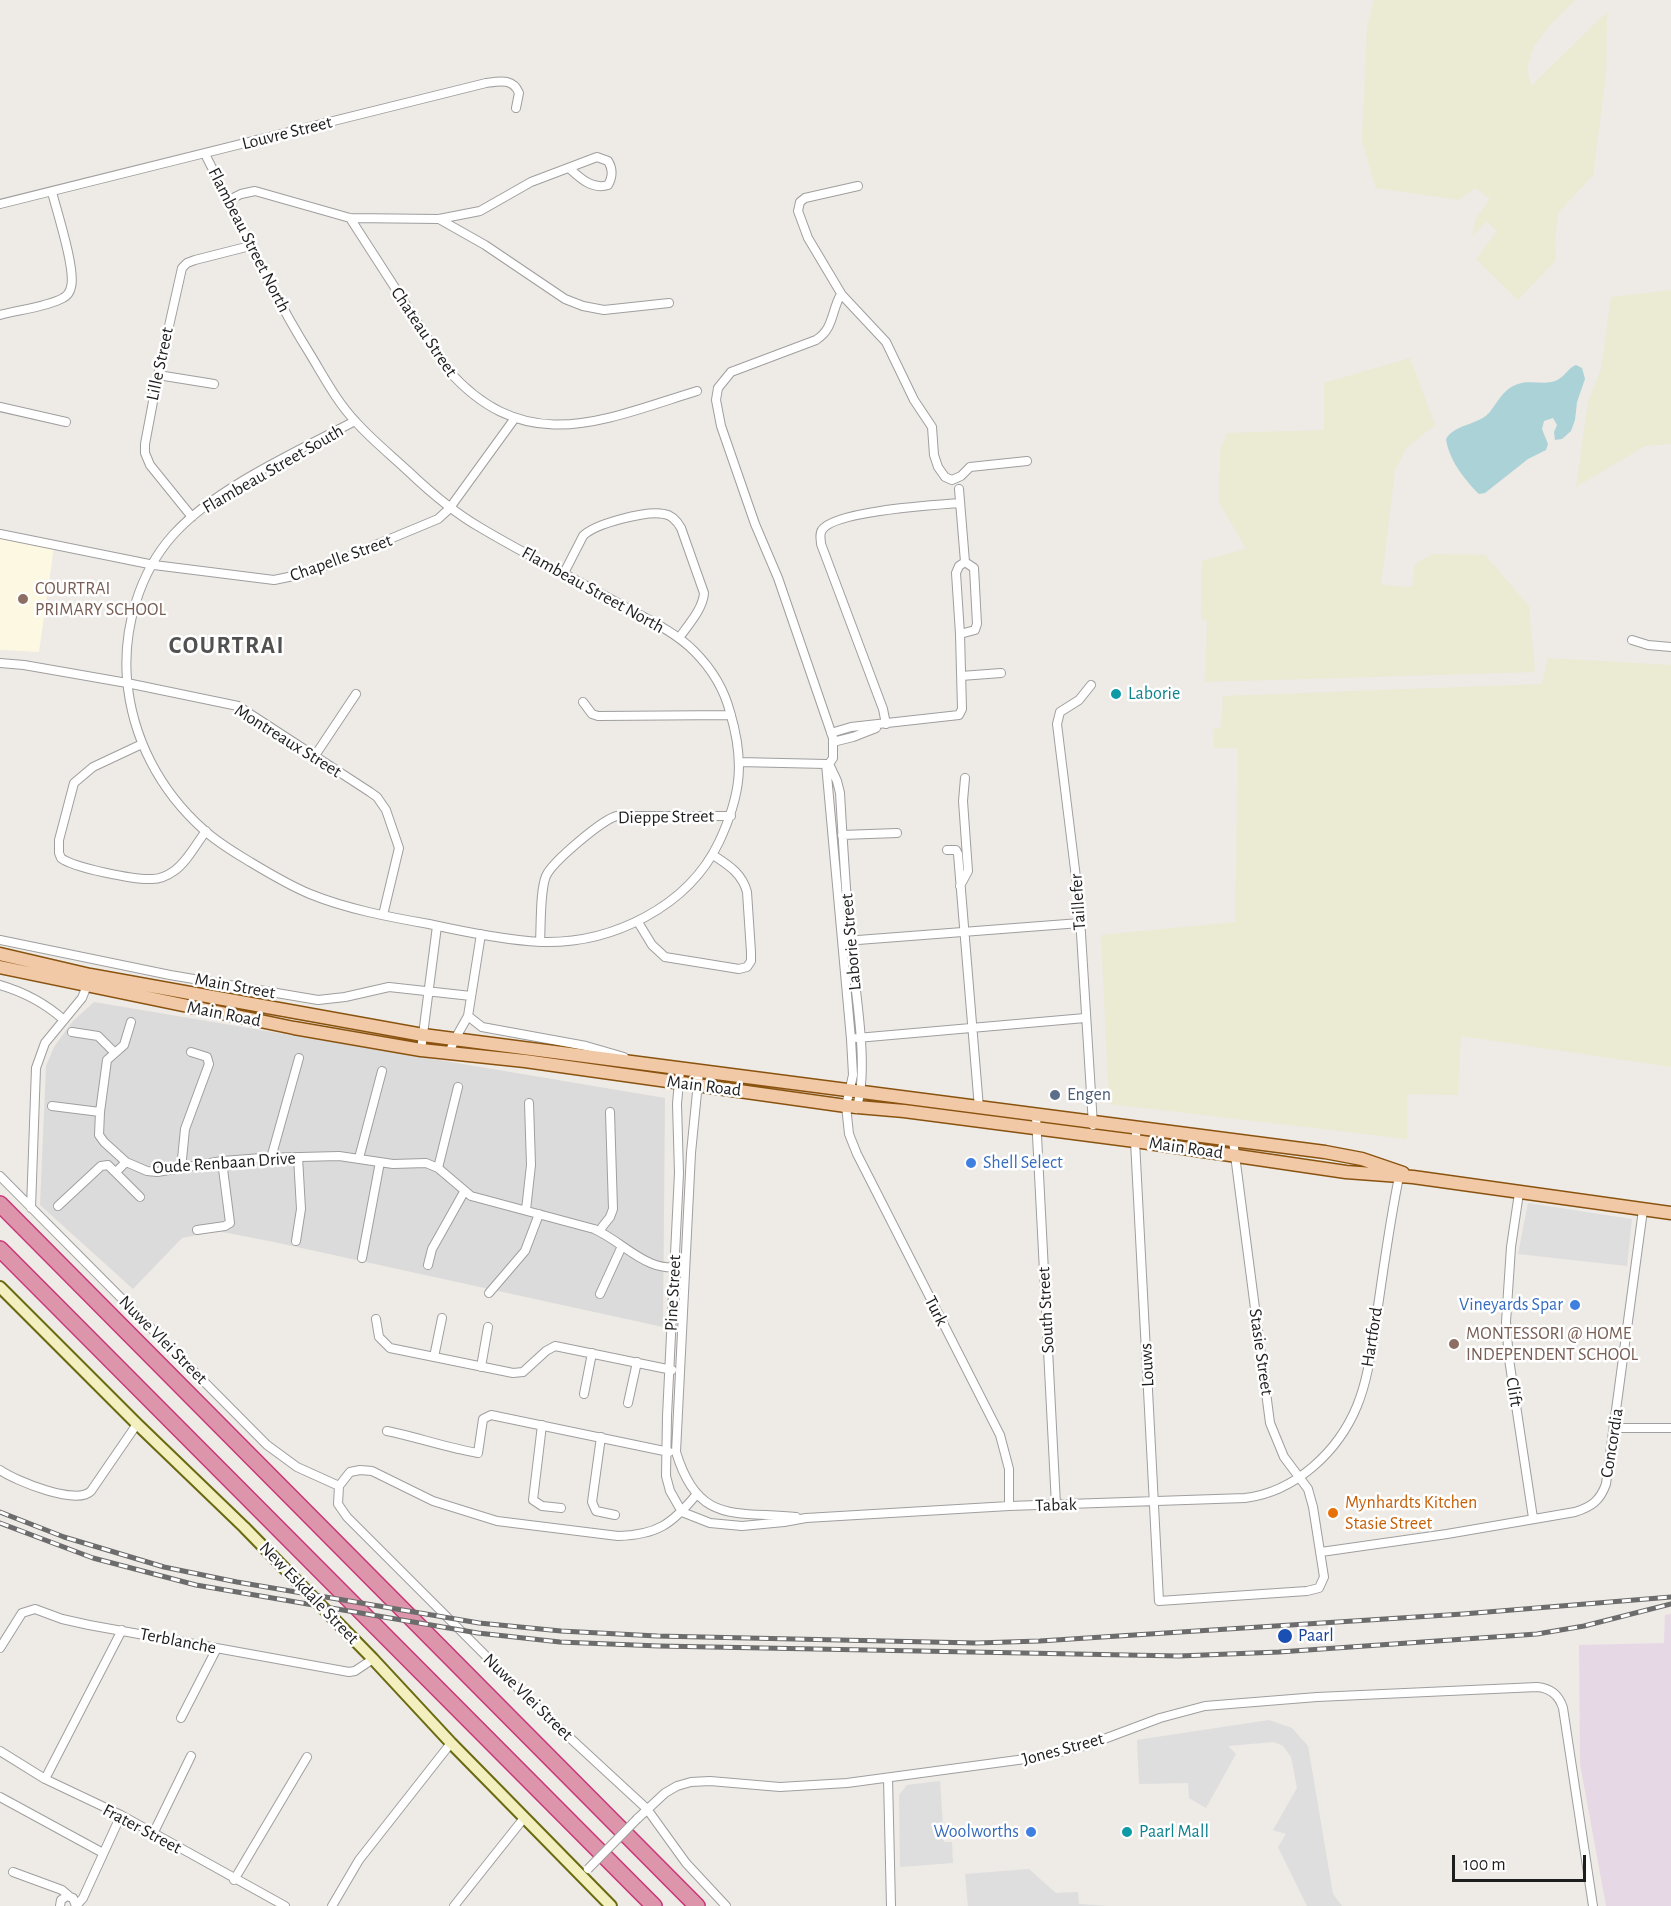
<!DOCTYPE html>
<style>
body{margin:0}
#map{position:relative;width:1671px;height:1906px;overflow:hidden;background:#eeeae5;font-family:"Alegreya Sans",sans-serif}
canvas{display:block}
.scale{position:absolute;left:1452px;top:1855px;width:134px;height:27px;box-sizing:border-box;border:3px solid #1e1e1e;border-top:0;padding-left:8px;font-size:18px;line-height:21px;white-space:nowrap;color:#1e1e1e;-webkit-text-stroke:4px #fff;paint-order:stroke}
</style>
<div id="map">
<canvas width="1671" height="1906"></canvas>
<div class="scale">100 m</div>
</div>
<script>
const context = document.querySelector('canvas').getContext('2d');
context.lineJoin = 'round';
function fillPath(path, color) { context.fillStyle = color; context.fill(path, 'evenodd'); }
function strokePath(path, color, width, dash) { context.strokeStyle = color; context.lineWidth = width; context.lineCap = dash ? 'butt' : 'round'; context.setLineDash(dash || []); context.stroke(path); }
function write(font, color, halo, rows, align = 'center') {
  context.font = font + ' "Alegreya Sans",sans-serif'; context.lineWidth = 5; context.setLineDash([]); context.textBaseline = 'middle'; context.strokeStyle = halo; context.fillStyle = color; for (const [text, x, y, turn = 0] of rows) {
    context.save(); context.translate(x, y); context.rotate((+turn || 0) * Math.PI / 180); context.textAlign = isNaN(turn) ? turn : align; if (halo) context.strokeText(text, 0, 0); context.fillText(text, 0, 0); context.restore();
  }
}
fillPath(new Path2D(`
 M94 1002 665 1098 663 1327 274 1242 217 1231 182 1238 133 1289 40 1205 46 1066 54 1047 73 1021Z`), '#dcdbdb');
fillPath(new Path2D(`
 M1671 1614V1906H1606L1580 1764 1579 1645 1664 1643 1665 1615Z`), '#e6d8e5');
fillPath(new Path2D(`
 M0 537 54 547 39 652 0 650Z`), '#fcf8e1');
fillPath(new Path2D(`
 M1374 0H1575L1548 27 1534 46 1527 68 1531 86 1607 12 1606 74 1593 175 1558 213 1555 239 1556 260 1518 300 1476 259 1497 231 1487 221 1472 236 1476 218 1490 199 1475 188 1459 200 1376 188 1362 142 1367 28Z
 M1671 290V444L1645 446 1576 487 1588 402 1601 369 1611 297Z
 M1410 358 1435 425 1407 447 1395 470 1381 585 1412 587 1414 567 1418 562 1434 554 1485 555 1529 606 1535 672 1205 682 1207 621 1201 619 1202 561 1246 549 1219 502 1220 450 1227 433 1324 430V383Z
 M1548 658 1671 665V1067L1461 1036 1458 1095 1407 1094V1139L1109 1104 1101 935 1235 922 1238 748H1214L1213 729 1221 727 1223 696 1542 684Z`), '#ebead3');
fillPath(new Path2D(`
 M1528 1203 1632 1219 1627 1266 1518 1254Z
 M1269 1720 1292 1728 1308 1746 1333 1894 1342 1906H1307L1278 1847 1286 1834 1273 1830 1297 1788 1291 1757 1283 1746 1274 1742 1228 1746 1236 1754 1206 1808 1189 1798 1188 1783 1139 1784 1137 1740Z
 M940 1781 944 1842H952L953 1863 900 1867 899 1795 907 1785Z
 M1029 1869 1056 1893 1078 1892 1079 1904 1109 1906H968L965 1874Z`), '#dedede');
fillPath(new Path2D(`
 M1576 365 1582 368 1585 379 1577 402 1575 420 1571 431 1562 439 1555 440 1554 432 1557 425 1553 418 1544 421 1542 429 1548 444 1546 450 1528 459 1485 493 1479 494C1464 479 1449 460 1446 439 1455 424 1478 425 1489 413 1498 402 1503 389 1518 384 1531 379 1546 387 1559 379 1566 375 1568 368 1576 365Z`), '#aad2d7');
const street = new Path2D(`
 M205 154C239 221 270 290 310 354 324 377 337 402 356 422 372 440 391 455 408 471 431 493 453 512 481 528 528 556 577 580 625 607 649 620 675 632 694 651 711 668 724 689 730 712 745 762 741 795 719 842 688 907 612 944 541 942 504 940 465 932 429 924 389 917 347 909 310 894 288 885 267 872 247 860 232 851 217 842 204 830 160 791 132 738 127 679 123 629 139 573 173 535 215 488 298 451 355 421
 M858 186 805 198 800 202 798 211 808 238 842 295 886 342 914 400 932 427 934 455 938 467 945 477 952 480 961 476 970 467 1027 461
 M229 200 241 194 255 191 350 218 439 219 480 211 531 182 597 157 608 161C613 169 613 176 608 185 592 190 580 178 569 168
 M0 204 486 83C500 81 513 78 519 93L516 108
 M350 218 448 370C526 458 603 420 697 391
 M439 219 485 245 565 299 583 306 604 310 669 303
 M0 315C18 310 47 307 63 298 67 296 70 292 71 287 76 270 57 212 52 192
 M158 375 214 384
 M0 407 66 422
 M959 489 965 562
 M192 517 150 465 145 453V444L158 375 182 268 187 263 195 260 250 246
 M0 534 154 565 274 580 308 573 438 519 449 509 515 418
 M564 573 583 536C594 524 647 510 664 514 672 515 677 521 681 528L704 593C703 609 688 625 679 638
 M960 634 975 630 977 624 974 568 965 562
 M1632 640 1648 645 1671 647
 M0 663 24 665 127 683 238 706 370 792 377 797 386 810 399 848 383 915
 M961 676 1001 673
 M1091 685 1079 700 1060 712 1057 724 1079 902 1093 1125
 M583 702 592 714 598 716 731 715
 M886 724 883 709 821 544C821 539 819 534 822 530 834 511 935 505 960 503
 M831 733 851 727 959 715 962 709 960 634 956 573 959 566 965 562
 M833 742 853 737 876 728
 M142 744 93 767 74 783 59 840V853L61 858C74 868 135 880 152 879 159 879 167 876 174 871 187 862 196 844 206 831
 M314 757 356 694
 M739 762 826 764
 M826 764 851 1039 853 1075 846 1106 849 1134 857 1154 1000 1435 1009 1469V1506
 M826 764H829L833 758V738L778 578 755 524 721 426 716 400 718 388 731 372 816 340C834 329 831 311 841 294
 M829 764 837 781 840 793C843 845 846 897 851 949 855 990 870 1072 856 1109
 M842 835 897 833
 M947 850H956L958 854 979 1108
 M960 886 968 871 963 801 965 778
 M638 922 652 945 665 957 739 969 747 967 751 961V952L747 892C742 873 728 865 713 855
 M0 940 170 975 318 1000 345 997 389 987 471 996
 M845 941 1080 923
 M540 942C541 925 540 890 546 876 552 862 603 819 617 816H731
 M0 985C24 992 45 1003 64 1020
 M468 1016 482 1027 586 1046 624 1057
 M72 1032 98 1036 115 1053
 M857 1038 1085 1018
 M421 1050 437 926
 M449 1053 455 1039 468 1016 481 934
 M680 1070 677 1104 679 1173 667 1416 666 1476 670 1491 682 1512 710 1523 742 1526 784 1522 806 1518 1009 1506 1245 1498C1295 1492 1338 1452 1357 1406 1369 1377 1372 1344 1377 1313 1384 1266 1390 1219 1400 1172
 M699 1072 691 1153 676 1452C698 1525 735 1511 796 1517
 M52 1106 100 1112
 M1036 1116 1056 1505
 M1137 1129 1135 1141 1159 1601 1307 1591 1319 1588 1324 1577 1313 1507 1308 1489 1284 1457 1270 1423 1233 1140
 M271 1158 299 1058
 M359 1158 382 1071
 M126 1162 104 1142 99 1135 100 1112 107 1060 124 1045 131 1022
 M438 1168 458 1087
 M181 1169 185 1129 209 1064 207 1057 191 1052
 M116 1172 126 1162 147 1171 157 1172 222 1161 262 1158 339 1156 393 1164 426 1163 438 1168 471 1196 594 1229C626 1243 647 1275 685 1266
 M0 1176 267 1445 297 1467 339 1486 338 1504 347 1517 543 1713 647 1809 686 1863 726 1906
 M1519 1193 1511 1247 1506 1322 1509 1359 1533 1518
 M58 1206 101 1166 108 1165 140 1197
 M31 1208 36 1068 45 1043 82 998 88 983
 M526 1210 531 1165 529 1103
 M197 1230 225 1226 230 1223 222 1161
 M599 1231 610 1217 613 1209 610 1112
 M296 1241 301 1209 298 1157
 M362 1258 380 1162
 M428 1265 432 1249 464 1192
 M489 1293 525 1251 539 1214
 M600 1294 622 1246
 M376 1319 379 1337 390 1348 513 1373 523 1372 546 1351 555 1346 672 1370
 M434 1357 442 1318
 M481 1367 488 1327
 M584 1394 592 1353
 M628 1403 637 1362
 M542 1425 533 1500 542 1506 561 1508
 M1615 1428H1671
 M387 1431C417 1437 447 1448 478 1453L483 1419 491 1415 669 1452
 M601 1437 592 1502 596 1511 615 1515
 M0 1470C16 1481 77 1506 91 1491L137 1424
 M339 1486 350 1472 360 1470 372 1471 433 1501 497 1521 618 1536C657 1535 672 1524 696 1495
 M1321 1552 1447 1534 1575 1512C1591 1507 1600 1501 1606 1484L1643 1210
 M0 1648 22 1613 35 1609 62 1619 89 1625 349 1672 355 1671 373 1659
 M181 1718 217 1648
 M0 1751 45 1779 121 1815 285 1906
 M888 1778 891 1906
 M45 1779 122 1630
 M0 1797 103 1853
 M637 1819 665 1793 677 1786 691 1782 710 1781 780 1787 847 1783 1040 1757 1088 1745 1160 1718 1205 1706 1317 1697 1537 1687C1550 1688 1559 1695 1563 1708L1593 1906
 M153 1834 191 1756
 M13 1872 62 1890 69 1896
 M234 1880 307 1757
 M60 1906 61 1900 67 1896 73 1898 76 1906
 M76 1906 83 1898 121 1815
 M332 1906 359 1860 451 1743
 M454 1906 524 1818`);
const secondary = new Path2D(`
 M0 1287 137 1424 244 1527 373 1659 451 1743 611 1906`);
const primary = new Path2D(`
 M0 954 90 975 423 1035 1325 1152 1362 1159 1403 1173
 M0 967 294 1028 421 1050 525 1061 846 1106 904 1111 1135 1141 1346 1172 1413 1177 1671 1213`);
const highway = new Path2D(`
 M0 1204 697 1906
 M0 1249 654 1906`);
strokePath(street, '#9f9f9f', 10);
strokePath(secondary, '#6a6a10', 14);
strokePath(primary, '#89530f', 15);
strokePath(highway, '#c83679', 18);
strokePath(street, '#fff', 8);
strokePath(secondary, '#f3efbf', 10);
strokePath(primary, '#f2c9a6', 12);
strokePath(highway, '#dd95ab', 15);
const rail = new Path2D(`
 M0 1512 64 1537 164 1567 237 1582 479 1623 561 1631 657 1636 976 1643 1040 1641 1463 1614 1671 1597
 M0 1523 93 1558 196 1585 478 1633 560 1642 659 1646 1179 1656 1279 1652 1537 1634 1584 1626 1671 1604`);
strokePath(rail, '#6c6c6c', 5);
strokePath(rail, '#fff', 3, [9]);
const streetBridge = new Path2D(`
 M588 1869 637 1819`);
strokePath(streetBridge, '#9f9f9f', 10, []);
strokePath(streetBridge, '#fff', 8);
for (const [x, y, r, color] of [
 [23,599,6,"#8d6e63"],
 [1116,694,6,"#0f9aa8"],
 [1055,1095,6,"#5c6f8a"],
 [971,1163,6,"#3f7fe0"],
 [1575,1305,6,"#3f7fe0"],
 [1454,1344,6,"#8d6e63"],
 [1333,1513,6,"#e8710a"],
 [1285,1636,8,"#1a4fb4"],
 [1031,1832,6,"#3f7fe0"],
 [1127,1832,6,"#0f9aa8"]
]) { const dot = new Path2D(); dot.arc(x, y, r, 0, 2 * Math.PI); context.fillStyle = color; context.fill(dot); strokePath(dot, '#fff', 2); }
write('18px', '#1e1e1e', '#fff', [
 ["Louvre Street",287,133,-14],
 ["Flambeau Street North",249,240,63],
 ["Chateau Street",424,332,56],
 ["Lille Street",160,364,-78],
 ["Flambeau Street South",273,469,-30],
 ["Chapelle Street",341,558,-20],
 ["Flambeau Street North",593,590,29],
 ["Montreaux Street",288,741,32],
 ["Dieppe Street",666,817,-1],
 ["Taillefer",1078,902,-94],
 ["Laborie Street",851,942,-95],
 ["Main Street",235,986,10],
 ["Main Road",224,1014,11],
 ["Main Road",704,1086,7],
 ["Main Road",1186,1148,8],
 ["Oude Renbaan Drive",224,1163,-4],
 ["Pine Street",673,1293,-87],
 ["South Street",1046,1310,-93],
 ["Turk",936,1311,63],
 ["Hartford",1372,1337,-81],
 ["Nuwe Vlei Street",163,1340,45],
 ["Stasie Street",1261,1352,82],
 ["Louws",1147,1365,-93],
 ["Clift",1514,1392,81],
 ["Concordia",1612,1443,-81],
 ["Tabak",1056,1505,-2],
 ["New Eskdale Street",309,1593,46],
 ["Terblanche",178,1641,11],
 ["Nuwe Vlei Street",528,1697,44],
 ["Jones Street",1063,1749,-15],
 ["Frater Street",142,1829,28]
]);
write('18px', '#785e54', '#fff', [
 ["COURTRAI",35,589],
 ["PRIMARY SCHOOL",35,610],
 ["MONTESSORI @ HOME",1466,1334],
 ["INDEPENDENT SCHOOL",1466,1355]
], 'left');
write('18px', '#0d838f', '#fff', [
 ["Laborie",1128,694],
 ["Paarl Mall",1139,1832]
], 'left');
write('18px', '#4e5e75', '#fff', [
 ["Engen",1067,1095]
], 'left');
write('18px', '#366cbe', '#fff', [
 ["Shell Select",983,1163,"left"],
 ["Vineyards Spar",1563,1305],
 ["Woolworths",1019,1832]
], 'right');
write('18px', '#c56008', '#fff', [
 ["Mynhardts Kitchen",1345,1503],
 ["Stasie Street",1345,1524]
], 'left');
write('18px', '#164399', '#fff', [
 ["Paarl",1298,1636]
], 'left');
context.letterSpacing = '1.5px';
write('bold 24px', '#515151', '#fff', [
 ["COURTRAI",227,646]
]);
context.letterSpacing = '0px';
</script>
